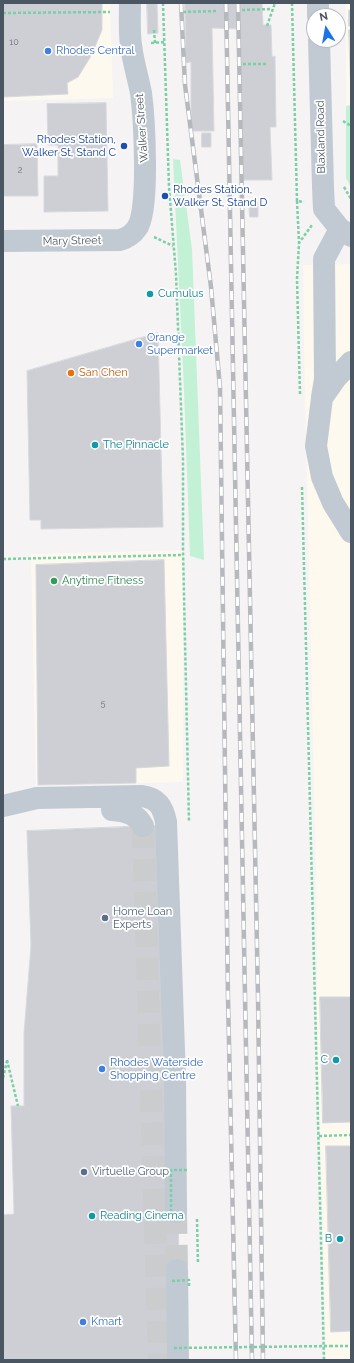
<!DOCTYPE html>
<style>
body{margin:0}
#map{position:relative;width:354px;height:1363px;overflow:hidden;background:#f5f3f3;font-family:Raleway,sans-serif}
canvas{display:block}
.frame{position:absolute;inset:0;border:4px solid #4a5661;pointer-events:none}
.north{position:absolute;left:306px;top:8px;width:40px;height:40px;box-sizing:border-box;background:#fff;border:1px solid #b7bbc0;border-radius:50%;rotate:349deg;font-size:11px;font-weight:700;line-height:16px;text-align:center;color:#4a5661}
.north::after{content:'';display:block;margin:auto;width:14px;height:18px;background:#1a73e8;clip-path:polygon(50% 0,100% 100%,50% 72%,0 100%)}
</style>
<div id="map">
<canvas width="354" height="1363"></canvas>
<div class="frame"></div>
<div class="north">N</div>
</div>
<script>
const context = document.querySelector('canvas').getContext('2d');
context.lineJoin = 'round';
function fillPath(path, color) { context.fillStyle = color; context.fill(path, 'evenodd'); }
function strokePath(path, color, width, dash) { context.strokeStyle = color; context.lineWidth = width; context.lineCap = dash ? 'butt' : 'round'; context.setLineDash(dash || []); context.stroke(path); }
function write(font, color, halo, rows, align = 'center') {
  context.font = font + ' Raleway,sans-serif'; context.lineWidth = 3.5; context.setLineDash([]); context.textBaseline = 'middle'; context.strokeStyle = halo; context.fillStyle = color; for (const [text, x, y, turn = 0] of rows) {
    context.save(); context.translate(x, y); context.rotate((+turn || 0) * Math.PI / 180); context.textAlign = isNaN(turn) ? turn : align; if (halo) context.strokeText(text, 0, 0); context.fillText(text, 0, 0); context.restore();
  }
}
fillPath(new Path2D(`
 M3 3H110L113 98 3 101Z
 M346 3H351V105L346 106Z
 M351 264V1360H326L317 1017V918L304 349 303 265Z
 M183 550V782L36 786 31 554Z`), '#fdf9ef');
fillPath(new Path2D(`
 M351 105V187L346 178V106Z
 M173 159 180 160 192 249 204 560 190 556 184 390Z`), '#c3f1d5');
const building = new Path2D(`
 M3 3H102V30L91 56 78 77 67 83 68 94 3 97Z
 M147 3H157L158 33 148 34Z
 M185 3H262L263 25H271L272 57 275 56 276 127H270L272 180H243L240 29 212 28 214 131H191V62L186 63Z
 M349 10H351V26H349Z
 M349 30H351V95Z
 M106 103 108 211 44 212V176H58V145H48L47 104Z
 M202 133H211V147H202Z
 M37 144 38 196H3V145Z
 M249 202H258V217H250Z
 M158 333 163 527 41 529V520H30L27 371Z
 M164 560 169 766 136 768V783L38 785 36 565Z
 M172 825 179 1270 174 1360H3V1215L14 1214 11 1106H24V1033L31 946 27 831Z
 M320 997H351V1122L323 1123Z
 M326 1146H351V1331L331 1332Z`);
fillPath(building, '#cdcfd5');
strokePath(building, '#d7d9de', 1);
strokePath(new Path2D(`
 M143 826 159 1360
 M176 1212 177 1270`), '#caccce', 22, [22, 11]);
strokePath(new Path2D(`
 M163 3 169 187 176 274 183 460V550L189 822
 M292 3 297 201 304 202
 M242 10 272 9
 M183 12 216 11
 M3 13 110 12
 M267 26 275 3
 M154 30 155 43
 M151 43 164 42
 M243 64H268
 M343 121 351 126
 M344 187 351 199
 M297 201 299 242
 M154 237 173 246
 M300 394 297 279 299 243 312 225
 M302 487 324 1360
 M3 559 183 555
 M7 1060 18 1106
 M3 1078 7 1061
 M319 1136 351 1135
 M197 1219 198 1264
 M330 1346H351`), '#7ad0a6', 2.5, [3, 2]);
strokePath(new Path2D(`
 M318 3V16
 M319 40 323 187 324 209 340 229 351 236
 M3 241 120 240C127 238 133 234 137 228 150 211 144 116 141 93 138 77 133 62 131 45 129 32 130 17 130 3
 M351 362 336 378 322 398 316 446 322 477 333 503 351 532
 M322 397 325 379 324 259 340 229
 M3 806 37 798 141 796C158 798 163 807 166 822L175 1079 176 1212
 M112 810C126 811 137 814 143 826
 M177 1270 178 1360`), '#c1cad2', 22);
const rail = new Path2D(`
 M181 3 185 85 211 287 220 388 228 998 236 1360
 M226 3 252 1360
 M238 3 258 996 263 1360`);
strokePath(rail, '#b5b8bd', 4.5);
strokePath(rail, '#fff', 3, [9]);
strokePath(new Path2D(`
 M171 1212V1170H187
 M172 1281 189 1280V1288
 M174 1348 330 1346`), '#7ad0a6', 2.5, [3, 2]);
for (const [x, y, r, color] of [
 [48,51,4,"#3f7fe0"],
 [124,146,4,"#1a4fb4"],
 [165,196,4,"#1a4fb4"],
 [150,294,4,"#0f9aa8"],
 [139,344,4,"#3f7fe0"],
 [71,373,4,"#e8710a"],
 [95,445,4,"#0f9aa8"],
 [54,581,4,"#2e9e5b"],
 [105,918,4,"#5c6f8a"],
 [336,1060,4,"#0f9aa8"],
 [102,1069,4,"#3f7fe0"],
 [84,1172,4,"#5c6f8a"],
 [92,1216,4,"#0f9aa8"],
 [340,1239,4,"#0f9aa8"],
 [83,1322,4,"#3f7fe0"]
]) { const dot = new Path2D(); dot.arc(x, y, r, 0, 2 * Math.PI); context.fillStyle = color; context.fill(dot); strokePath(dot, '#fff', 1.5); }
write('9px', '#6b747e', null, [
 ["10",14,42],
 ["2",20,170],
 ["5",103,703]
]);
write('11px', '#366cbe', '#fff', [
 ["Rhodes Central",56,51],
 ["Orange",147,338],
 ["Supermarket",147,351],
 ["Rhodes Waterside",110,1063],
 ["Shopping Centre",110,1076],
 ["Kmart",91,1322]
], 'left');
write('11px', '#4a5661', '#fff', [
 ["Walker Street",142,128,-94],
 ["Blaxland Road",321,137,-91],
 ["Mary Street",72,241,-1]
]);
write('11px', '#164399', '#fff', [
 ["Rhodes Station,",116,140],
 ["Walker St, Stand C",116,153],
 ["Rhodes Station,",173,190,"left"],
 ["Walker St, Stand D",173,203,"left"]
], 'right');
write('11px', '#0d838f', '#fff', [
 ["Cumulus",158,294],
 ["The Pinnacle",103,445],
 ["C",328,1060,"right"],
 ["Reading Cinema",100,1216],
 ["B",332,1239,"right"]
], 'left');
write('11px', '#c56008', '#fff', [
 ["San Chen",79,373]
], 'left');
write('11px', '#27864d', '#fff', [
 ["Anytime Fitness",62,581]
], 'left');
write('11px', '#4e5e75', '#fff', [
 ["Home Loan",113,912],
 ["Experts",113,925],
 ["Virtuelle Group",92,1172]
], 'left');
</script>
